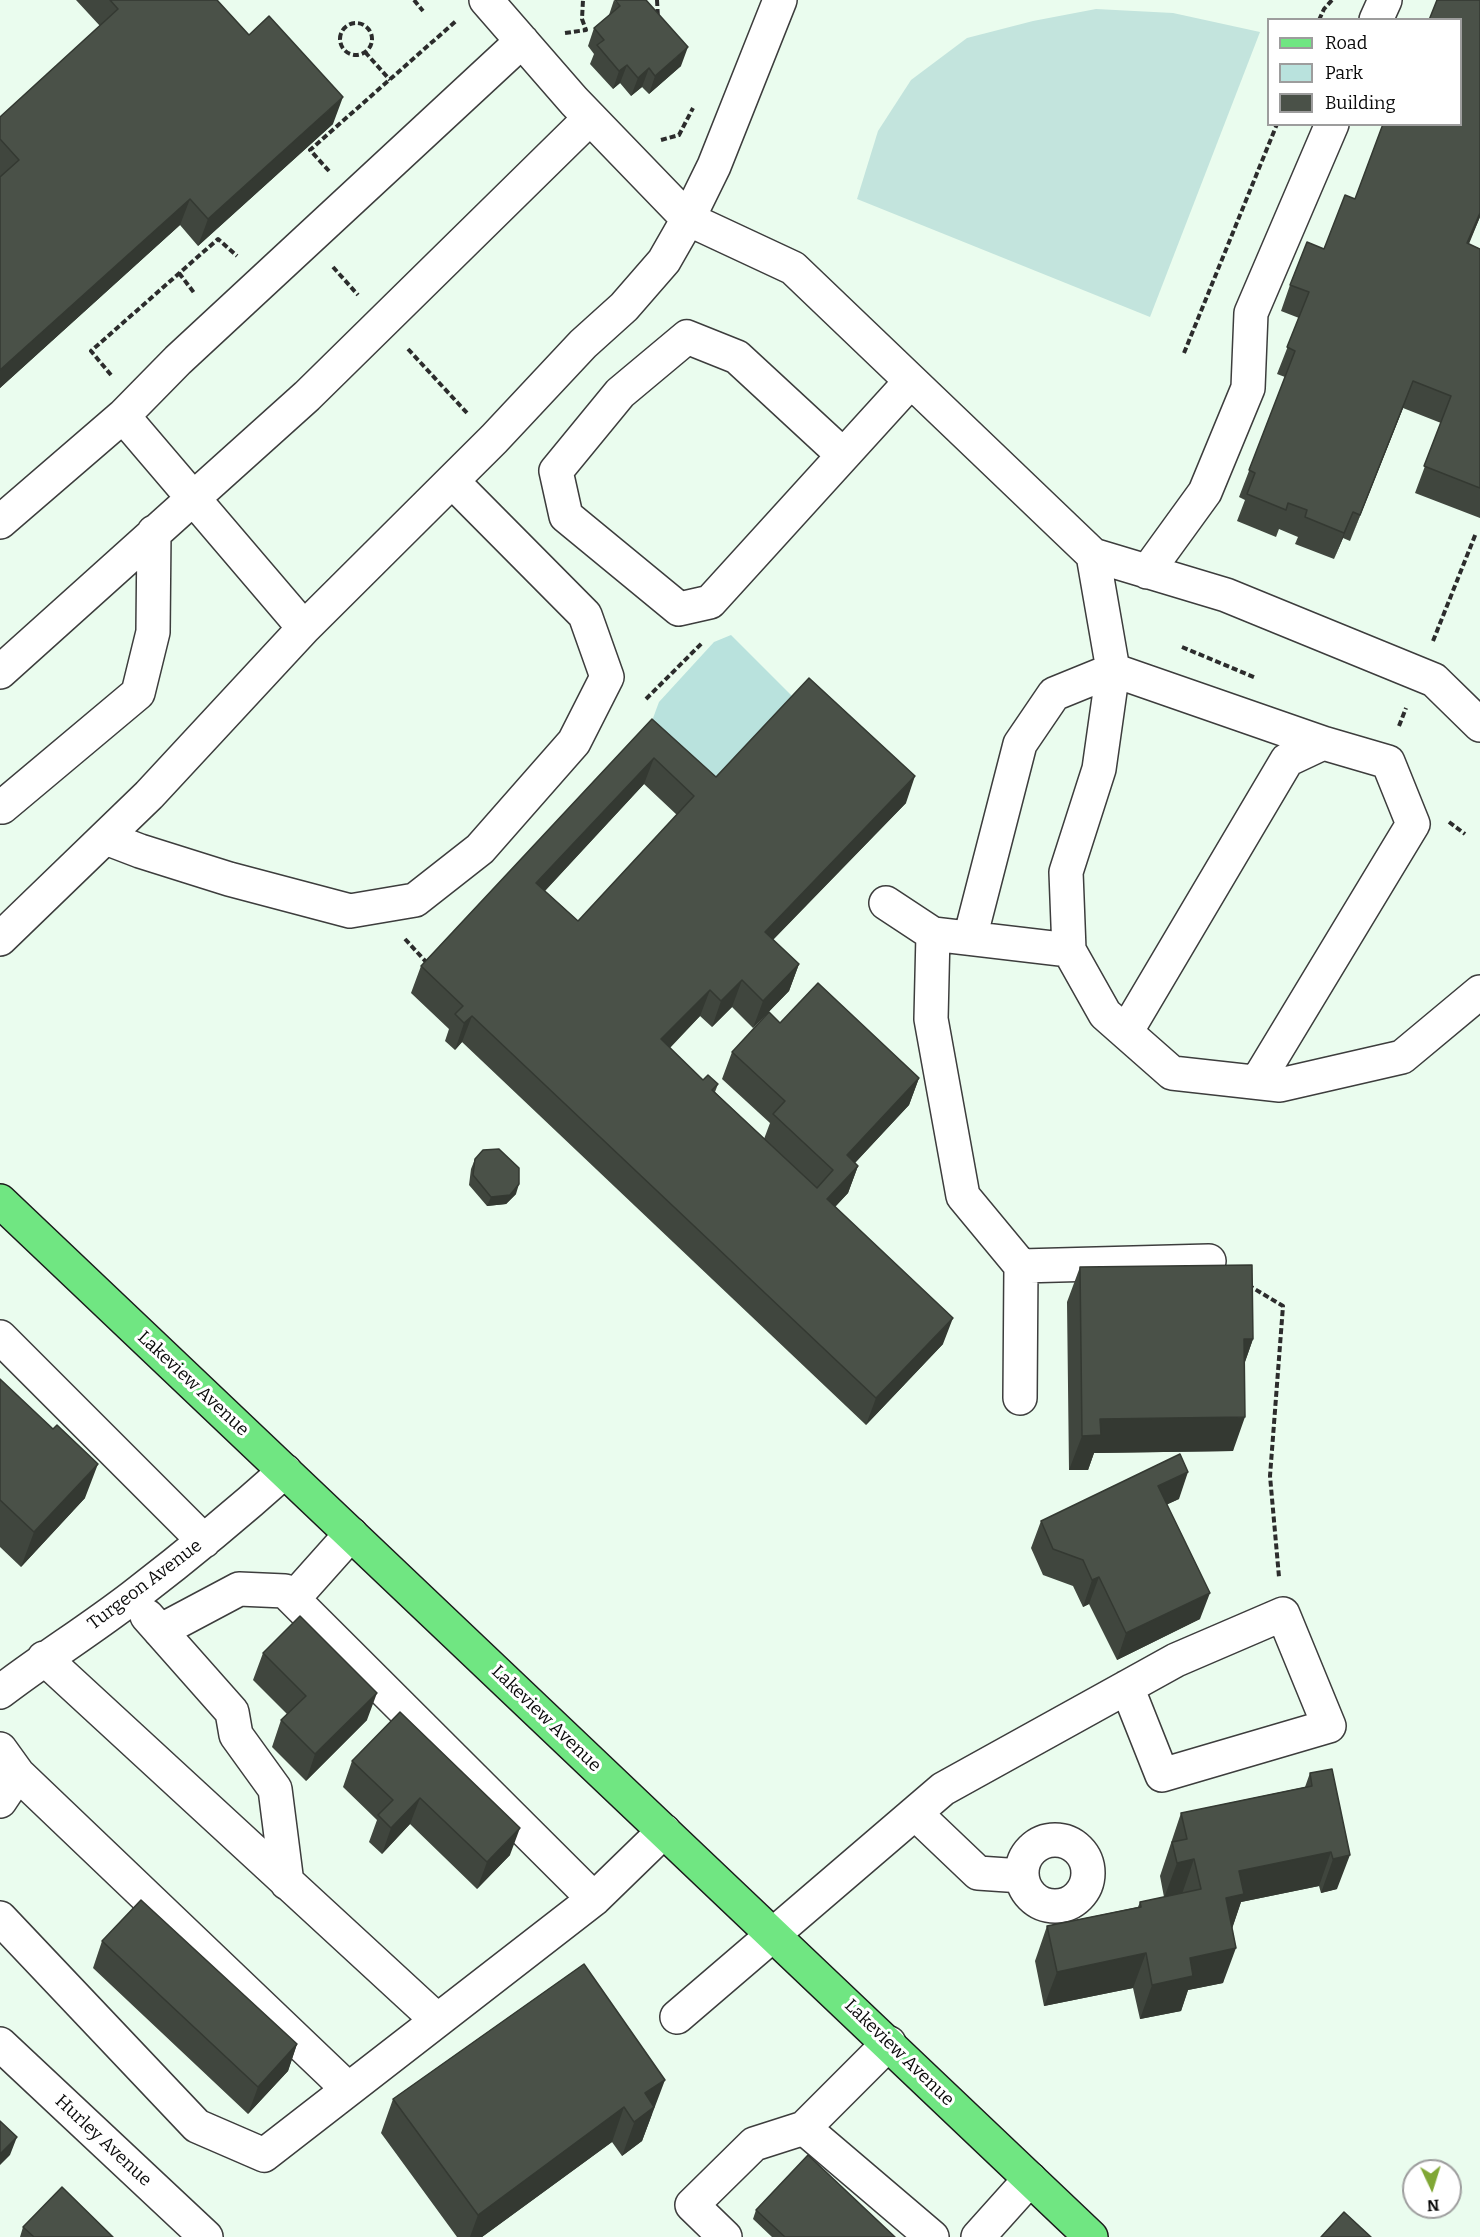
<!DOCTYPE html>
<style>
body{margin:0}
#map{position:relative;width:1480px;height:2237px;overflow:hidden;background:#eafcee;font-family:Bitter,serif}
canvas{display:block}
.legend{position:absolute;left:1267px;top:18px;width:195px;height:108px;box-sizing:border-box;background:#fff;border:2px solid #9d9d9d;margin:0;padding:8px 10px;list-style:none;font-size:18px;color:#0a0a0a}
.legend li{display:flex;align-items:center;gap:12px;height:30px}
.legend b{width:30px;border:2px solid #9d9d9d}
.north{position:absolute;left:1402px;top:2159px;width:60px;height:60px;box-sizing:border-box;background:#fff;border:2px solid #9d9d9d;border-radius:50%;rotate:176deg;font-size:16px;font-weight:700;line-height:24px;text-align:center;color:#0a0a0a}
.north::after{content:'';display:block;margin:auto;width:21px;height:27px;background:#80a735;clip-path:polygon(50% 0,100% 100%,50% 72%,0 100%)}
</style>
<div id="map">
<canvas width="1480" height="2237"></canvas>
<ul class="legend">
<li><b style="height:8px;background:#70e682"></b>Road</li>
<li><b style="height:16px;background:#b9e2dd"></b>Park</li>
<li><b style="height:16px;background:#4a5148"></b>Building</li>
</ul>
<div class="north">N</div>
</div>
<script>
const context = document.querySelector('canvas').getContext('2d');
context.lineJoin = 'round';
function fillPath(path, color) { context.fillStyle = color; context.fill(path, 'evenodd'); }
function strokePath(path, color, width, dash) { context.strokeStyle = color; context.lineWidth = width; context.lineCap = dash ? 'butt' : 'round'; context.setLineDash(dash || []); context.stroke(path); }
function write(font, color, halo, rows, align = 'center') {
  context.font = font + ' Bitter,serif'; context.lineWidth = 6; context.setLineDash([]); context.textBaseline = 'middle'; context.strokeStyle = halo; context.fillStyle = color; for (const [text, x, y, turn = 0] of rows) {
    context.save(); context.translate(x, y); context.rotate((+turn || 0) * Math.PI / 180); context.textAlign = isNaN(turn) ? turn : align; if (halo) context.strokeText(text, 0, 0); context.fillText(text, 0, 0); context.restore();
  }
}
fillPath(new Path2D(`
 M731 635 800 704 706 804 643 745 659 702 714 642Z`), '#b9e2dd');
fillPath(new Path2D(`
 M1096 9 1173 13 1260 32 1150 317 857 199 878 131 911 80 967 38 1033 21Z`), '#c3e4dd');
const minor = new Path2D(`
 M486 0 574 101 688 219 793 268 1093 555 1226 595 1434 680 1480 725
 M1376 20 1385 0
 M843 455 737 357 687 337 620 393 556 471 566 516 679 609 710 602 911 381
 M0 522 123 416
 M1093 555 1113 670 1099 769 1066 872 1069 950 1105 1014 1172 1073 1280 1085 1402 1057 1480 992
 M1147 572 1205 492 1248 388 1251 313 1332 124
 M304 628 123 416 178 360 522 41
 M0 672 307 396 590 118
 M0 804 2 807 138 693 153 632 154 532
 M106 838 140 851 229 879 350 911 415 900 480 849 574 742 607 677 585 615 452 481
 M886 903 933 934 1069 950
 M933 934 931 1019 963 1196 1021 1266 1020 1398
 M970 938 1020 744 1054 694 1113 670 1323 743
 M0 939 149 795 304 628 494 439 583 344 624 307 664 261 688 219 714 166 780 0
 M1126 1032 1287 760 1323 743 1388 762 1413 824 1257 1082
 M1021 1266 1209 1261
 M0 1337 204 1541
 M293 1599 351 1534
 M147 1616 232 1712 236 1735 275 1789 287 1883
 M160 1631 239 1589 285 1591 594 1899
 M44 1658 437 2020
 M0 1692C43 1659 90 1630 134 1596 186 1556 236 1515 285 1471
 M0 1749 18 1774 0 1801
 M18 1774 348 2089
 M915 1813 978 1873 1022 1876
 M1022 1873a33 33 0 1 1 66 0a33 33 0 1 1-66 0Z
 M0 1918 197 2126 264 2155 594 1899 664 1831
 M677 2017 943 1789 1176 1660 1283 1614 1329 1726 1162 1775 1127 1687
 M0 2044 206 2237
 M804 2128 932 2237
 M725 2237 692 2205 754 2144 804 2128 889 2043
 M978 2237 1030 2179`);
const major = new Path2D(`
 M0 1201 1091 2237`);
strokePath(minor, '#3d3d3d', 36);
strokePath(major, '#1b1b1b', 36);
strokePath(new Path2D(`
 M414 0 423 11
 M657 0 658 18
 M1319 20 1324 9 1332 0
 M340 39a16 16 0 1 1 32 0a16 16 0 1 1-32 0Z
 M565 33 586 30 582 19 583 0
 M365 52 390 80
 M661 140 679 135 693 108
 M329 171 310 150 456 21
 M333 267 358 295
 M179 273 195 294
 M408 349 467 413
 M1184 353 1277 124
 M111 375 91 351 218 239 237 256
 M1433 641 1476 533
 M1182 647 1256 678
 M646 699 703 642
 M1399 726 1406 708
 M1449 822 1465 834
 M405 939 428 964
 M1248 1285 1283 1306 1270 1476 1279 1577`), '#2c2c2c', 4, [6, 3]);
strokePath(minor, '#fff', 33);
strokePath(major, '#70e682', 33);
fillPath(new Path2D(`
 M76 0H217L249 35 333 124 198 246 180 225 0 388V117L100 26Z
 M614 0 681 66 649 94 642 87 631 96 620 83 613 89 590 64 594 54 588 46 594 28 609 15Z
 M1480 0V217L1469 244 1480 249V518L1415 493 1441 423 1403 408 1350 541 1343 538 1334 559 1295 544 1298 537 1279 529 1276 537 1237 521 1245 500 1239 497 1285 377 1277 374 1299 318 1281 311 1290 285 1324 249Z
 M652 719 716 777 906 803 773 940 799 964 789 991 753 1028 732 1007 712 1027 700 1016 670 1048 703 1080 718 1084 715 1092 764 1139 770 1123 722 1079 732 1052 780 1023 919 1078 909 1105 855 1163 858 1166 848 1193 835 1207 943 1344 866 1425 462 1042 455 1050 445 1041 449 1029 411 993 421 966ZM644 784 677 815 578 921 545 891Z
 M475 1159 516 1194 506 1204 487 1206 469 1185 471 1169Z
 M1080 1267 1253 1339 1245 1362 1233 1451 1094 1453 1088 1470H1069L1067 1302Z
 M0 1379 85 1498 21 1567 0 1547Z
 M1179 1499 1167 1504 1200 1619 1117 1660 1089 1604 1083 1607 1073 1586 1043 1575 1031 1548 1041 1521Z
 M263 1653 367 1720 306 1781 272 1747 281 1720 287 1714 253 1680Z
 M400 1712 510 1855 477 1889 410 1824 382 1854 369 1842 377 1820 343 1787 352 1761Z
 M1332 1769 1337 1889 1321 1893 1319 1886 1241 1902 1232 1928 1223 1983 1188 1990 1181 2011 1140 2019 1133 1988 1044 2006 1035 1961 1047 1926 1138 1907 1140 1902 1164 1897 1160 1876 1181 1813 1305 1787 1310 1773Z
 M102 1941 297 2044 288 2071 248 2114 93 1968Z
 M584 1964 652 2114 642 2141 622 2156 612 2142 482 2237H457L381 2133 393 2099Z
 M756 2210 895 2237H772L753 2219Z
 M23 2227 113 2237H20Z`), '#40463e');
fillPath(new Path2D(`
 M688 47 681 66 649 94 655 76Z
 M627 65 620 83 613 89 619 71Z
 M649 68 642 87 631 96 638 78Z
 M343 97 333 124 198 246 208 219Z
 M190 199 180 225 0 388V370Z
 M1480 213V217L1457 270 1467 243Z
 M1413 381 1403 408 1350 541 1360 515Z
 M1353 512 1343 538 1334 559 1344 533Z
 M654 758 644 784 527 910 536 883Z
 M915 776 906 803 755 958 765 932Z
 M799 964 789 991 753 1028 763 1001Z
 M742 980 732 1007 712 1027 721 1001Z
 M710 990 700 1016 652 1066 661 1039Z
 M472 1016 462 1042 455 1050 464 1023Z
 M919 1078 909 1105 837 1182 847 1155Z
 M858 1166 848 1193 817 1226 827 1199Z
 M519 1184 516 1194 506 1204 487 1206 491 1197Z
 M953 1318 943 1344 866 1425 876 1398Z
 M1244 1339H1253L1241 1373Z
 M1245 1417 1233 1451 1094 1453 1088 1470H1069L1082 1436 1100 1419Z
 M98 1464 85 1498 21 1567 34 1532Z
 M1188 1472 1179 1499 1149 1513 1158 1486Z
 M1099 1577 1089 1604 1083 1607 1092 1580Z
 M1210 1593 1200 1619 1117 1660 1126 1633Z
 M377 1693 367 1720 306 1781 315 1754Z
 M420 1798 410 1824 382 1854 391 1828Z
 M520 1828 510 1855 477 1889 487 1862Z
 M1331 1852 1319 1886 1241 1902 1232 1929 1226 1898 1239 1871Z
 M1350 1855 1337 1889 1321 1893 1333 1859Z
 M1194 1859 1182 1894 1164 1898 1177 1863Z
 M1236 1948 1223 1983 1188 1990 1181 2011 1140 2019 1152 1985 1190 1958Z
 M1146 1953 1133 1988 1044 2006 1057 1972Z
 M297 2044 288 2071 248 2114 258 2087Z
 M665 2080 642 2141 622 2156 645 2093Z
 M624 2107 612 2142 482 2237H470L478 2215Z
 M17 2137 10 2155 0 2165V2154Z`), '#343932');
const building = new Path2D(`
 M110 0H217L249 35 269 16 343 97 208 219 190 199 0 370V177L19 160 0 139V117L118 9Z
 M615 0H646L688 47 655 76 649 68 638 78 627 65 619 71 597 45 604 40 594 28 620 6Z
 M1437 0H1480V213L1467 243 1480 249V488L1424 466 1451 396 1413 381 1360 515 1353 512 1344 533 1305 517 1307 510 1288 503 1286 510 1247 494 1255 473 1249 470 1295 351 1287 347 1309 292 1290 285 1307 242 1324 249 1345 195 1355 199 1383 124H1461V20H1429Z
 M809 678 915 776 765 932 799 964 763 1001 742 980 721 1001 710 990 661 1039 703 1080 708 1075 718 1084 712 1090 817 1188 833 1170 773 1114 785 1101 732 1052 769 1012 780 1023 818 983 919 1078 847 1155 858 1166 827 1199 953 1318 876 1398 472 1016 464 1023 455 1014 463 1006 421 966 652 719 716 777ZM654 758 694 796 578 921 536 883Z
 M499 1149 519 1168V1184L510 1195 491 1197 473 1175 475 1159 483 1150Z
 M1252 1265 1253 1339H1244L1245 1417 1100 1419 1101 1435 1082 1436 1080 1267Z
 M0 1379 53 1429 57 1425 98 1464 34 1532 0 1500Z
 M1180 1454 1188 1472 1158 1486 1210 1593 1126 1633 1099 1577 1092 1580 1083 1560 1053 1549 1041 1521Z
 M300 1616 377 1693 315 1754 281 1720 306 1696 263 1653Z
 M400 1712 520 1828 487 1862 420 1798 391 1828 378 1815 393 1800 352 1761Z
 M1332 1769 1350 1855 1333 1859 1331 1852 1239 1871 1244 1894 1226 1898 1236 1948 1190 1958 1193 1976 1152 1985 1146 1953 1057 1972 1047 1926 1141 1907 1140 1902 1201 1889 1194 1859 1177 1863 1172 1842 1187 1839 1181 1813 1312 1786 1310 1773Z
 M141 1900 297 2044 258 2087 102 1941Z
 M584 1964 665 2080 645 2093 654 2107 634 2122 624 2107 478 2215 393 2099Z
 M0 2121 17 2137 0 2154Z
 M808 2155 895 2237H785L756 2210Z
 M62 2187 113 2237H34L23 2227Z
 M1344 2212 1371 2237H1321Z`);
fillPath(building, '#4a5148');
strokePath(building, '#343932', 1.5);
write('18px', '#0a0a0a', '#fff', [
 ["Lakeview Avenue",193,1384,43],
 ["Turgeon Avenue",145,1585,-37],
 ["Lakeview Avenue",546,1719,44],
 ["Lakeview Avenue",899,2053,44],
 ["Hurley Avenue",103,2141,43]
]);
</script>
